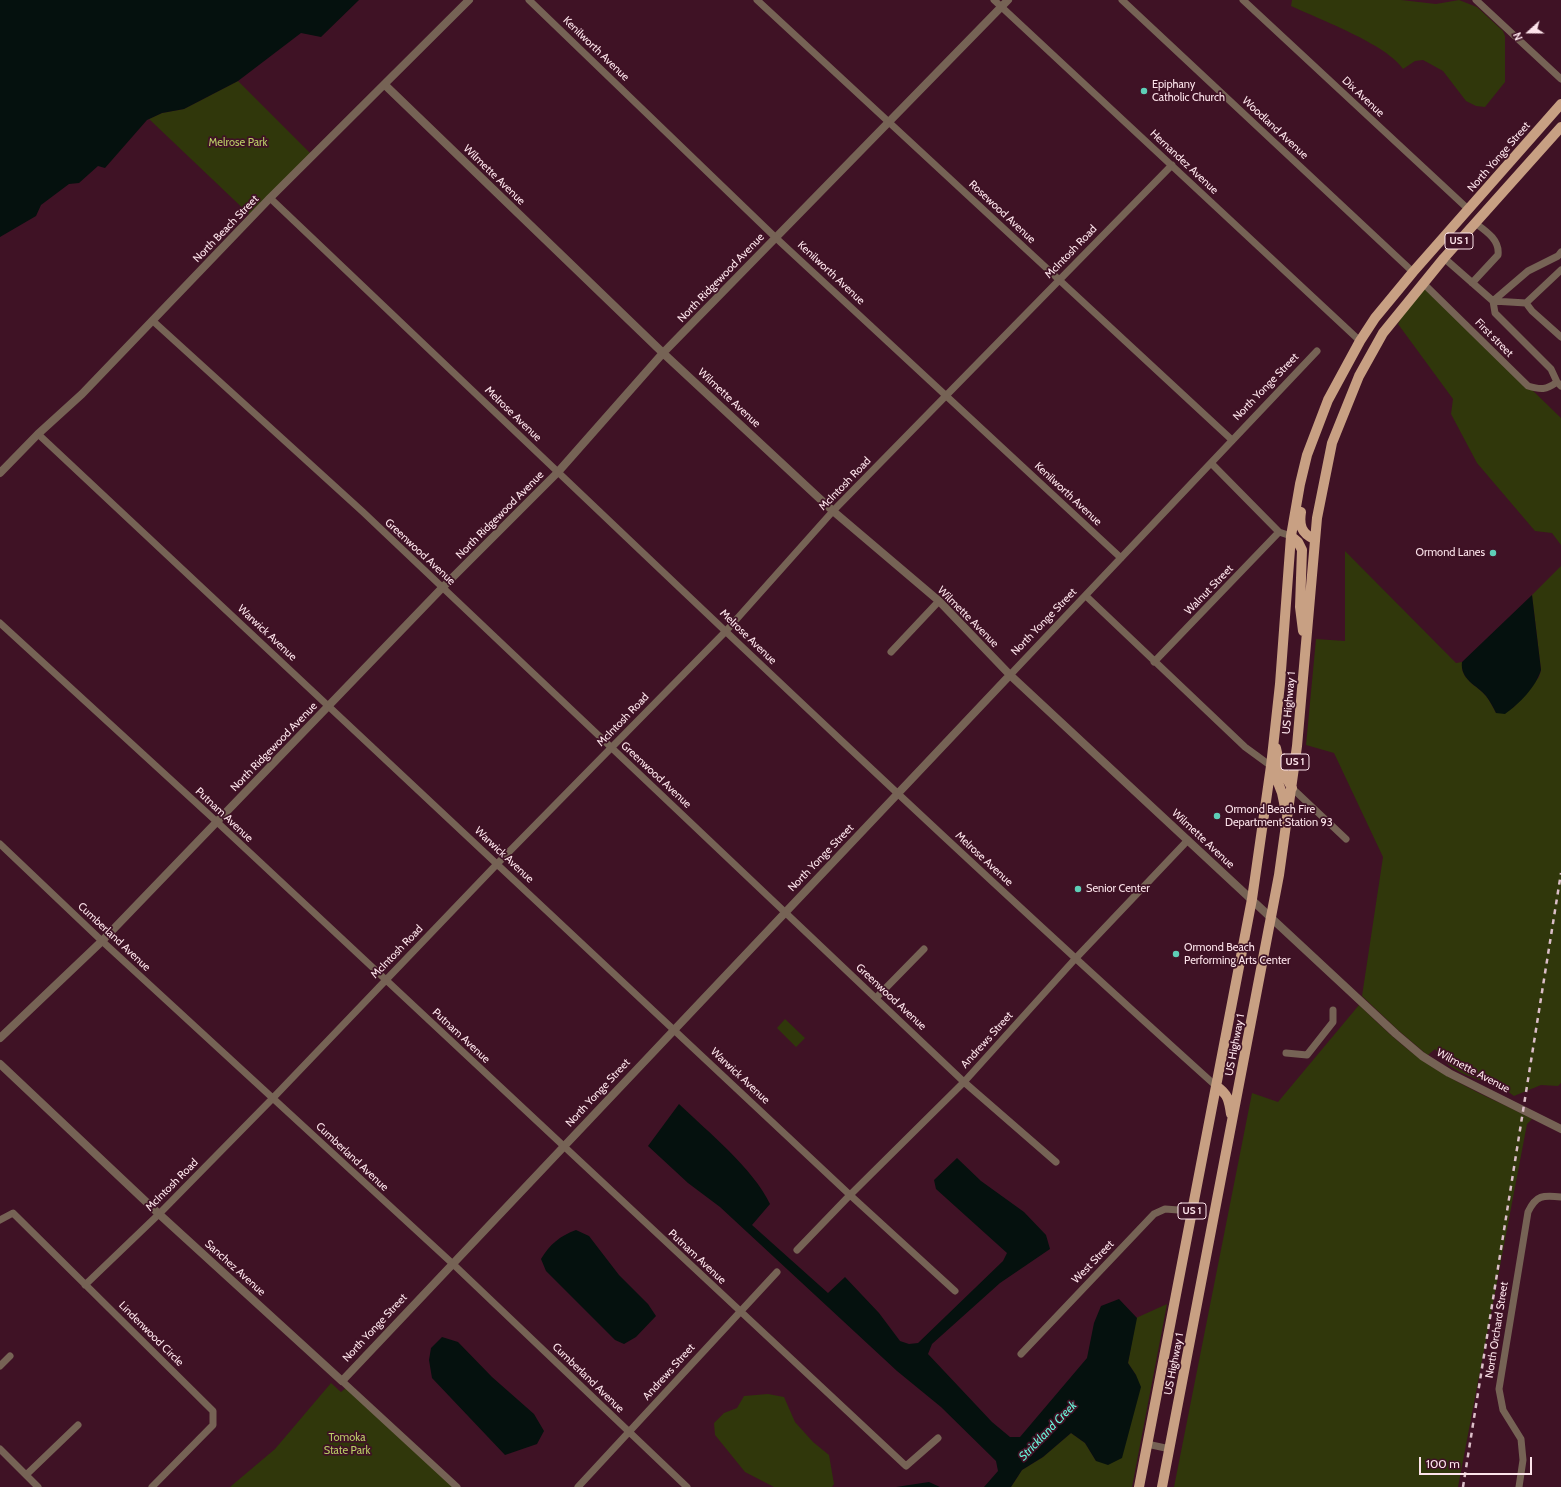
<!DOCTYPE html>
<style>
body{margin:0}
#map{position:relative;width:1561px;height:1487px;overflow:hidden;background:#3f1225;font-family:Cabin,sans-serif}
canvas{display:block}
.north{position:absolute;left:1509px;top:12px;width:40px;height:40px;-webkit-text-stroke:3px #3f1225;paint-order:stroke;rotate:249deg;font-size:11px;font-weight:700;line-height:16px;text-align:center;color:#fde4eb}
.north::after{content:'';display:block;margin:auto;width:14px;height:18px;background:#fde4eb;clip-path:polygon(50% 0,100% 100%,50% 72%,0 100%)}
.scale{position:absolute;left:1419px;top:1457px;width:113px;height:18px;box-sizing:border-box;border:2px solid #fde4eb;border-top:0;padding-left:5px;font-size:12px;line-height:14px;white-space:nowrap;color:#fde4eb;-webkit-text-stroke:3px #3f1225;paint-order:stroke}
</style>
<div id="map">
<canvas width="1561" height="1487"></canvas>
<div class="north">N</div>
<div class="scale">100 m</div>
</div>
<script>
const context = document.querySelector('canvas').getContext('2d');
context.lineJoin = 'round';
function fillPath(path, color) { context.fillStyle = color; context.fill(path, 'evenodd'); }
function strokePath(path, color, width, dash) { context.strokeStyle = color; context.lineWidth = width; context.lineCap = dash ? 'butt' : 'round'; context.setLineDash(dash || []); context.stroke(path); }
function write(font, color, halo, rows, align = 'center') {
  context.font = font + ' Cabin,sans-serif'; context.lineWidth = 3.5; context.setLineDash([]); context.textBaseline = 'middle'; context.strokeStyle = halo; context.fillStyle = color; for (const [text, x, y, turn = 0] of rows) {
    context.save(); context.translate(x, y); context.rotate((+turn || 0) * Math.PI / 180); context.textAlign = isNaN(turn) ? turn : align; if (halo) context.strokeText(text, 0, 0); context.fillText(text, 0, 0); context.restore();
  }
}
fillPath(new Path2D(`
 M1292 0H1401L1436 4 1459 0 1477 7 1503 31 1505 36V82L1485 107 1476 106 1466 101 1443 71 1423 60 1415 61 1403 69C1388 45 1319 19 1291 6Z
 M238 81 313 156 252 217 149 119 162 113 184 109Z
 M1425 286 1561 418V545L1552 533 1535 531 1477 463 1451 414 1453 399 1398 324 1405 310Z
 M1345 551 1456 663 1462 662C1460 680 1477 685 1486 696 1490 701 1493 707 1496 713L1514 707 1539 677 1541 670 1532 595 1561 566V1083L1558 1086 1541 1085 1514 1096C1497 1082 1473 1081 1455 1069 1447 1065 1441 1056 1435 1049L1428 1055 1425 1053 1399 1031 1362 996 1383 857 1334 753 1306 745 1316 639 1345 641Z
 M1359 1005C1386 1031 1414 1058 1447 1076 1474 1092 1504 1104 1532 1119L1527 1124 1458 1487H1174L1252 1093 1278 1102Z
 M785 1019 805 1038 796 1047 777 1028Z
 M1167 1304 1132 1487H1011L1022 1470 1043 1457 1071 1433 1085 1443 1096 1461 1136 1375 1128 1363 1136 1318Z
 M331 1383 341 1392 348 1386 457 1487H230L275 1449Z
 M768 1394 784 1397 795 1422 813 1442 829 1455 834 1484 832 1487H774L745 1472 715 1435 714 1423 724 1413 737 1408 744 1396Z`), '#30370b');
fillPath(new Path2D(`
 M0 0H359L321 37 301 33 238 81 184 109 162 113 147 120 105 168 98 166 79 183 69 184 41 205 36 216 0 237Z
 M1532 595 1541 670C1536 687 1519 704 1505 714L1496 713C1493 707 1490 701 1486 696 1477 685 1460 680 1462 662Z
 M679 1104C708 1132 753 1168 770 1204L752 1225 828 1293 845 1277 879 1313 900 1341 909 1344 918 1343 1003 1261 1007 1253 936 1189 934 1180 957 1158 981 1181 1024 1212 1046 1235 1050 1249 1000 1283 932 1344 928 1354 992 1422 1010 1437H1020L1087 1358 1094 1323 1101 1306 1119 1299 1137 1318 1128 1363 1136 1375 1141 1387 1122 1458 1108 1465 1096 1461 1085 1443 1071 1433 1043 1457 1022 1470 1011 1487H984L998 1471 996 1461 941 1407 897 1371 720 1207 688 1183 648 1146Z
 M576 1230 589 1236 619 1275 648 1304 656 1316 636 1337 624 1344 615 1340 546 1271 541 1259C550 1244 560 1236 576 1230Z
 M442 1337 458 1342 492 1377 534 1414 544 1431 537 1444 505 1455 432 1378 429 1360 431 1348Z
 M929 1482 940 1487H896Z`), '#05110e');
strokePath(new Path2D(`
 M529 0 776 238 1121 558
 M757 0 1232 440
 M994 0 1360 341
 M1122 0 1413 272
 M1243 0 1468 209
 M1476 0 1561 79
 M270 198C584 496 895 797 1216 1086
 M1444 258 1493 301
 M1561 270 1526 303 1532 311 1561 337
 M1423 283 1528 386C1541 390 1546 390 1557 382
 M1472 283 1498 255C1500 240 1486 231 1475 223
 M1493 301 1495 313 1551 369 1557 382 1561 386
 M1493 301 1528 271 1558 256 1561 252
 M1493 301 1526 303
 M153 321 363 512 964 1082 1056 1162
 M38 434 850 1195 955 1291
 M1211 463 1279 532 1291 536
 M1086 596 1245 747 1271 766
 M0 623 217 822 906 1466 938 1438
 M891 652 939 601
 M1154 662 1279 532
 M1010 675 1317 351
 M1292 788 1346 839
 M0 844 102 941 453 1264 687 1487
 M876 998 924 949
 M1286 1053 1307 1055 1333 1022V1010
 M0 1220 13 1213 213 1411V1425L152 1487
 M797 1250 850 1195 964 1082 1075 959 1188 840
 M85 1285 159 1214 272 1099 497 864 726 631 833 511 1172 165
 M1021 1354 1154 1214 1165 1209 1192 1211
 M0 1366 10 1356
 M342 1381 457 1487
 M1147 1444 1170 1449
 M0 1449 38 1487
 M26 1475 78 1425
 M578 1487 777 1272
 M1519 1487 1523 1460 1521 1439 1503 1410 1499 1389 1528 1212C1536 1195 1543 1195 1561 1197`), '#766355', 7);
strokePath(new Path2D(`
 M385 85 663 353 833 511 939 601 1010 675 1396 1034 1422 1056 1449 1073 1561 1129
 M0 473 38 434 82 394 270 198 469 0
 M0 1038 102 941 442 588 558 472 663 353 1008 0
 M0 1064 159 1214 342 1381 1010 675`), '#766355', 8);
strokePath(new Path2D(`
 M1301 512C1299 525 1301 533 1314 539
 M1291 536 1298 542 1302 550 1300 607 1303 631
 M1276 748 1280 766 1292 788
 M1272 767 1282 793 1286 812
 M1216 1086C1228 1094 1229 1100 1231 1114
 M1139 1487 1252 899 1271 766 1280 684 1291 536 1300 484 1307 455 1328 400 1360 341 1375 318 1413 272 1561 104
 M1162 1487 1279 875 1297 746 1317 518 1332 443 1359 376 1383 333 1444 258 1561 127`), '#c8a083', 10);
strokePath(new Path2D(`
 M1463 1487 1561 873`), '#dbbec8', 2.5, [5, 5]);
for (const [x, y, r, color] of [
 [1144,91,4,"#5eceb7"],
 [1493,553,4,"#5eceb7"],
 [1217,816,4,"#5eceb7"],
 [1078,889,4,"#5eceb7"],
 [1176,954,4,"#5eceb7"]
]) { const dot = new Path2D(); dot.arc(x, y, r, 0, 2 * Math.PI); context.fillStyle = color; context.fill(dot); strokePath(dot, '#3f1225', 1.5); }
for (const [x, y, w] of [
 [1459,241,28],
 [1295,762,28],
 [1192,1211,28]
]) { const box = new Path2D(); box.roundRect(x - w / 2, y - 8, w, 16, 3); context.fillStyle = '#3f1225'; context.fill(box); strokePath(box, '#fde4eb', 1); }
write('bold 10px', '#fde4eb', null, [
 ["US 1",1459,241],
 ["US 1",1295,762],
 ["US 1",1192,1211]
]);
write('11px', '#fde4eb', '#3f1225', [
 ["Kenilworth Avenue",596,49,44],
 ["Dix Avenue",1363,97,43],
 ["Woodland Avenue",1275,128,43],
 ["North Yonge Street",1499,157,-49],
 ["Hernandez Avenue",1184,162,43],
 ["Wilmette Avenue",494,175,44],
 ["Rosewood Avenue",1002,212,43],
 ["North Beach Street",226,229,-46],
 ["McIntosh Road",1071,252,-46],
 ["Kenilworth Avenue",831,273,43],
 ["North Ridgewood Avenue",721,278,-46],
 ["First street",1494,338,45],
 ["North Yonge Street",1266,387,-46],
 ["Wilmette Avenue",729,398,43],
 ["Melrose Avenue",513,414,44],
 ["McIntosh Road",845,484,-46],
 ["Kenilworth Avenue",1068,494,43],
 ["North Ridgewood Avenue",500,515,-45],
 ["Greenwood Avenue",420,552,43],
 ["Walnut Street",1209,590,-46],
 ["Wilmette Avenue",968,617,45],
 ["North Yonge Street",1044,622,-46],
 ["Warwick Avenue",267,633,43],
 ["Melrose Avenue",748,637,44],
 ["US Highway 1",1289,703,-85],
 ["McIntosh Road",623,720,-46],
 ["North Ridgewood Avenue",274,747,-46],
 ["Greenwood Avenue",656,775,43],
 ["Putnam Avenue",224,815,43],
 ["Wilmette Avenue",1203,839,43],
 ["Warwick Avenue",504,855,43],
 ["North Yonge Street",821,858,-46],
 ["Melrose Avenue",984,859,43],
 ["Cumberland Avenue",114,937,43],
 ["McIntosh Road",397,952,-46],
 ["Greenwood Avenue",891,997,43],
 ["Putnam Avenue",461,1036,43],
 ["Andrews Street",987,1040,-48],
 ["US Highway 1",1235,1045,-79],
 ["Wilmette Avenue",1473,1071,28],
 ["Warwick Avenue",740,1076,43],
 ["North Yonge Street",598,1093,-47],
 ["Cumberland Avenue",352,1157,43],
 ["McIntosh Road",172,1185,-45],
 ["Putnam Avenue",697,1257,43],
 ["West Street",1093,1262,-46],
 ["Sanchez Avenue",235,1268,42],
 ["North Yonge Street",375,1328,-47],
 ["North Orchard Street",1497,1330,-81],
 ["Lindenwood Circle",151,1334,45],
 ["US Highway 1",1174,1364,-79],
 ["Andrews Street",669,1372,-48],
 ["Cumberland Avenue",588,1378,44]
]);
write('11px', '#fde4eb', '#3f1225', [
 ["Epiphany",1152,85],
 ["Catholic Church",1152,98],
 ["Ormond Lanes",1485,553,"right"],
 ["Ormond Beach Fire",1225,810],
 ["Department Station 93",1225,823],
 ["Senior Center",1086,889],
 ["Ormond Beach",1184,948],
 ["Performing Arts Center",1184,961]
], 'left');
write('11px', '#b9cc66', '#3f1225', [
 ["Melrose Park",238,143],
 ["Tomoka",347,1438],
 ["State Park",347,1451]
]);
write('italic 12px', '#69f7db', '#3f1225', [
 ["Strickland Creek",1048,1431,-46]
]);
</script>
